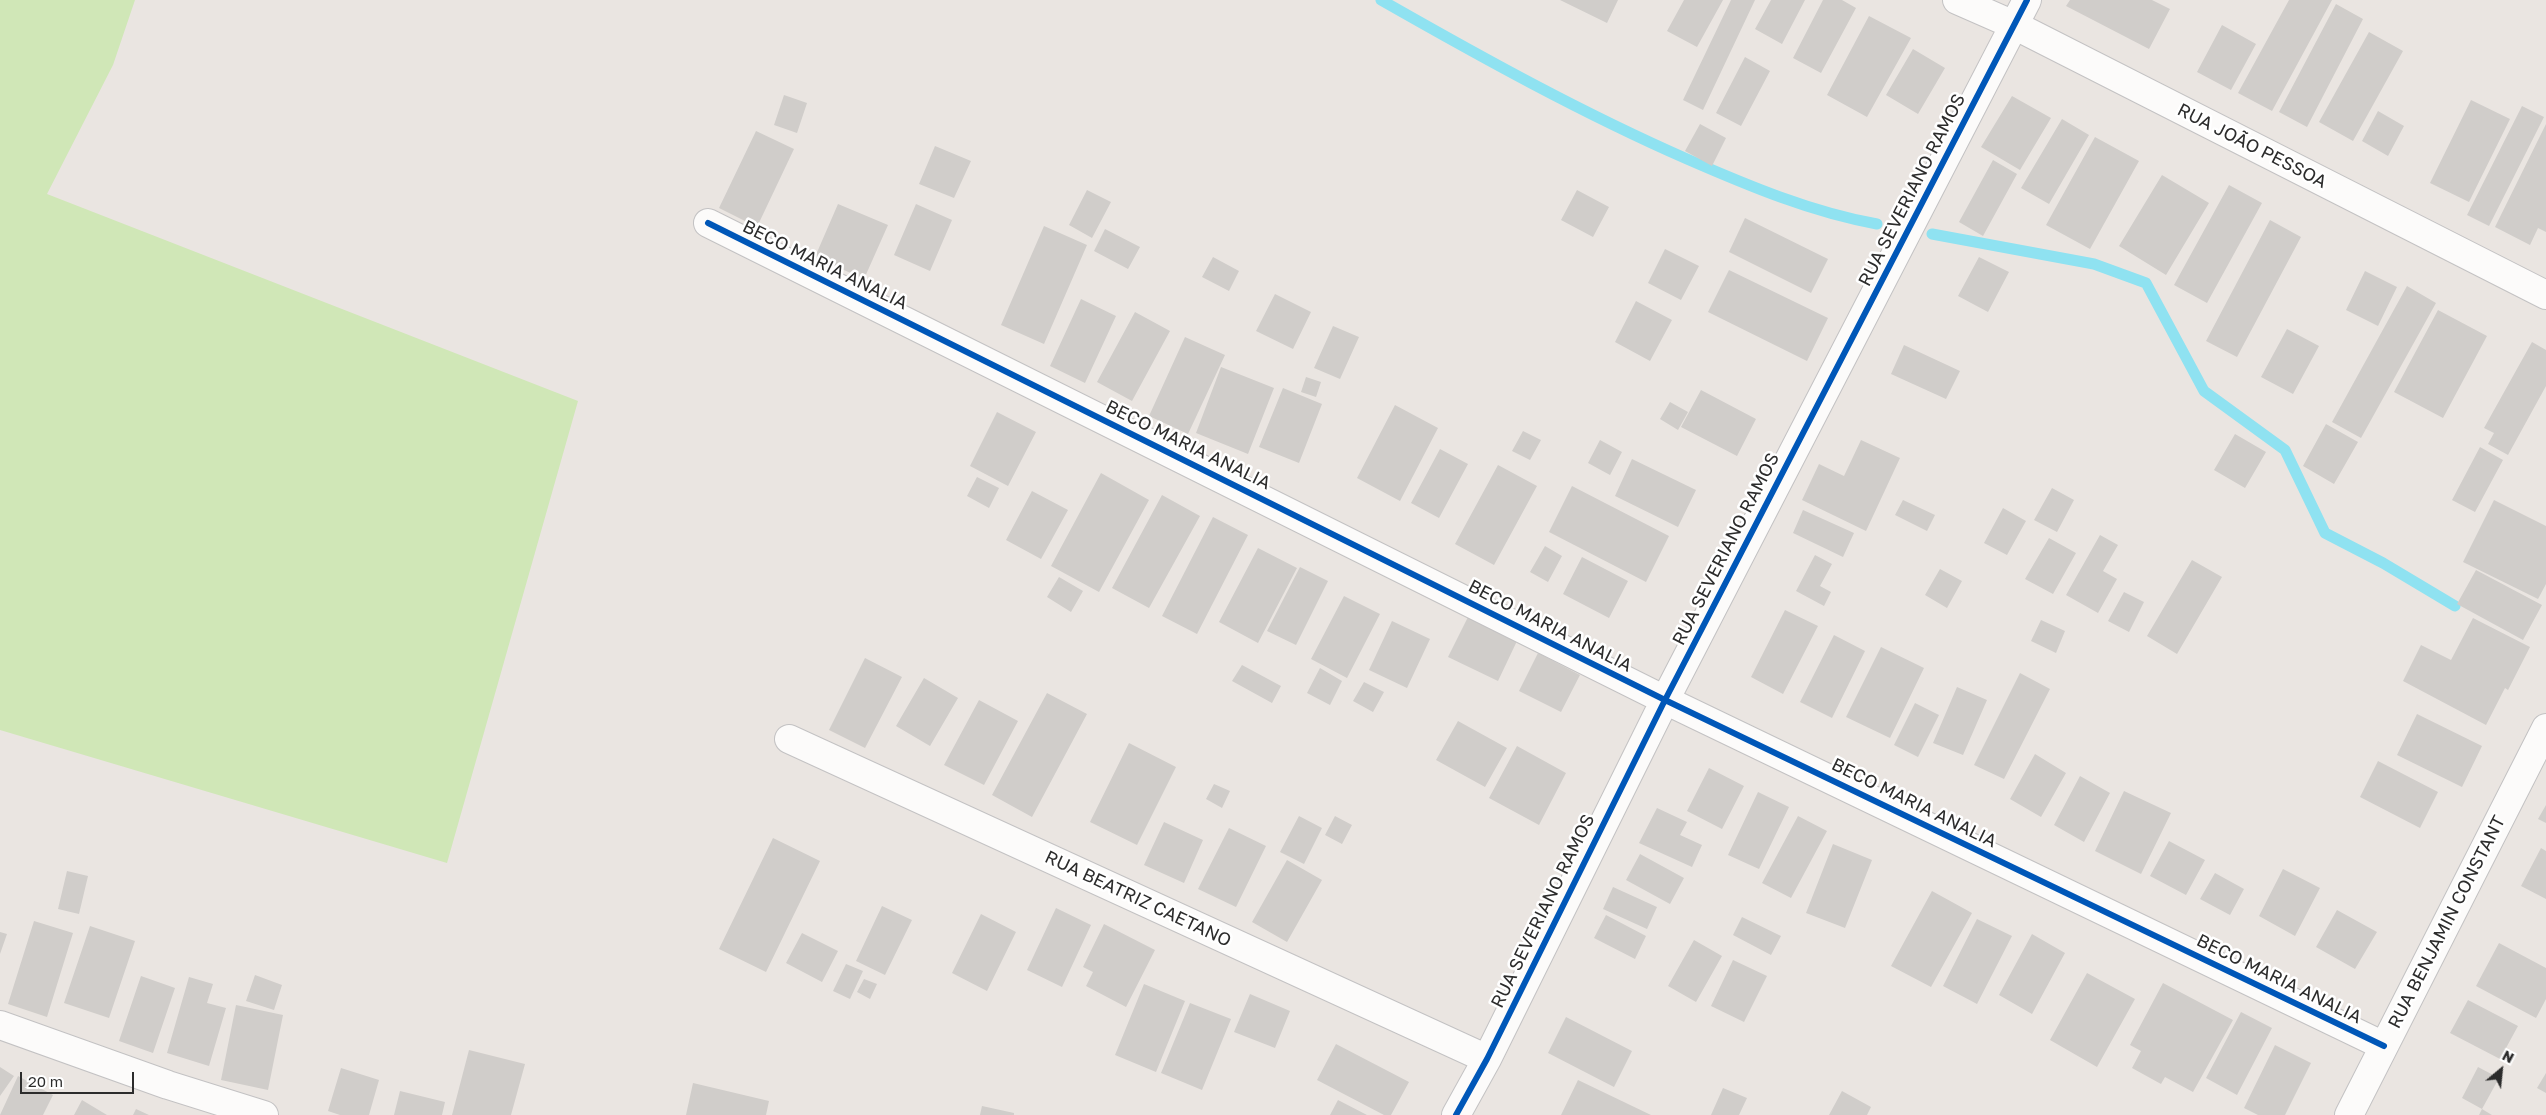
<!DOCTYPE html>
<meta charset="utf-8">
<style>
body{margin:0}
#map{position:relative;width:2546px;height:1115px;overflow:hidden;background:#eae5e1;font-family:"Golos Text",sans-serif}
canvas{display:block}
.north{position:absolute;left:2476px;top:1045px;width:50px;height:50px;-webkit-text-stroke:4px #fff;paint-order:stroke;rotate:28deg;font-size:14px;font-weight:700;line-height:20px;text-align:center;color:#2c2c2c}
.north::after{content:'';display:block;margin:auto;width:18px;height:22px;background:#2c2c2c;clip-path:polygon(50% 0,100% 100%,50% 72%,0 100%)}
.scale{position:absolute;left:20px;top:1072px;width:114px;height:22px;box-sizing:border-box;border:2px solid #2c2c2c;border-top:0;padding-left:6px;font-size:15px;line-height:18px;white-space:nowrap;color:#2c2c2c;-webkit-text-stroke:4px #fff;paint-order:stroke}
</style>
<div id="map">
<canvas width="2546" height="1115"></canvas>
<div class="north">N</div>
<div class="scale">20 m</div>
</div>
<script>
const context = document.querySelector('canvas').getContext('2d');
context.lineJoin = 'round';
function fillPath(path, color) { context.fillStyle = color; context.fill(path, 'evenodd'); }
function strokePath(path, color, width, dash) { context.strokeStyle = color; context.lineWidth = width; context.lineCap = dash ? 'butt' : 'round'; context.setLineDash(dash || []); context.stroke(path); }
function write(font, color, halo, rows, align = 'center') {
  context.font = font + ' "Golos Text",sans-serif'; context.lineWidth = 5; context.setLineDash([]); context.textBaseline = 'middle'; context.strokeStyle = halo; context.fillStyle = color; for (const [text, x, y, turn = 0] of rows) {
    context.save(); context.translate(x, y); context.rotate((+turn || 0) * Math.PI / 180); context.textAlign = isNaN(turn) ? turn : align; if (halo) context.strokeText(text, 0, 0); context.fillText(text, 0, 0); context.restore();
  }
}
fillPath(new Path2D(`
 M0 0H135L113 65 47 194 578 401 447 863 0 730Z`), '#d0e7b7');
strokePath(new Path2D(`
 M1381 0C1481 57 1582 113 1687 159 1749 186 1811 212 1877 224
 M1932 234 2094 264 2146 283 2204 391 2285 450 2325 533 2383 563 2455 606`), '#8fe2f1', 11);
fillPath(new Path2D(`
 M1560 0H1618L1607 23Z
 M1684 0H1723L1697 47 1667 31Z
 M1731 0H1755L1703 110 1683 100Z
 M1771 0H1805L1782 44 1755 29Z
 M1823 0H1842L1856 8 1821 73 1793 58Z
 M2070 0H2152L2170 9 2149 49 2066 6Z
 M2289 0H2332L2272 111 2238 93Z
 M2336 4 2363 19 2307 127 2279 112Z
 M1869 16 1911 38 1867 117 1827 95Z
 M2222 25 2256 44 2231 90 2197 72Z
 M2369 32 2403 51 2353 141 2319 122Z
 M1913 49 1945 68 1918 114 1886 95Z
 M1745 57 1770 71 1741 126 1716 113Z
 M784 95 807 103 797 133 774 125Z
 M2012 96 2051 118 2020 170 1981 147Z
 M2471 100 2510 119 2469 202 2430 183Z
 M2522 106 2544 117 2489 226 2467 215Z
 M2378 111 2404 126 2388 156 2362 141Z
 M2062 119 2089 135 2049 204 2021 188Z
 M1700 124 1726 138 1712 166 1685 151Z
 M2546 124V232L2538 228 2530 245 2495 227Z
 M756 131 794 149 757 227 719 208Z
 M2095 137 2139 161 2090 249 2046 225Z
 M935 146 971 161 954 198 919 184Z
 M1993 160 2017 174 1983 236 1959 222Z
 M2162 175 2209 203 2166 275 2119 246Z
 M2229 185 2262 203 2207 303 2174 285Z
 M1087 190 1111 202 1092 238 1069 225Z
 M1577 190 1609 207 1593 237 1561 220Z
 M838 204 888 225 864 279 815 257Z
 M916 204 952 220 930 271 894 255Z
 M1745 218 1828 259 1811 293 1729 252Z
 M2270 220 2301 237 2237 357 2206 341Z
 M1044 226 1087 245 1044 344 1001 325Z
 M1105 229 1140 247 1128 269 1094 251Z
 M1665 249 1699 266 1681 300 1648 283Z
 M1213 257 1239 271 1229 291 1202 277Z
 M1979 257 2009 272 1988 312 1958 296Z
 M1729 270 1828 318 1807 361 1708 312Z
 M2365 271 2397 287 2378 326 2346 310Z
 M2407 286 2436 303 2361 438 2332 422Z
 M1275 294 1311 312 1293 349 1256 331Z
 M1081 299 1116 316 1085 383 1050 366Z
 M1636 301 1672 320 1650 361 1615 342Z
 M2438 310 2487 336 2443 418 2394 392Z
 M1135 312 1170 331 1132 401 1097 382Z
 M1333 326 1359 337 1340 379 1314 368Z
 M2287 329 2319 346 2293 394 2261 377Z
 M1185 337 1225 355 1188 434 1149 416Z
 M2532 342 2546 350V386L2508 455 2488 444 2494 433 2484 428Z
 M1904 345 1960 371 1946 399 1891 374Z
 M1221 367 1274 388 1248 454 1196 433Z
 M1306 377 1321 382 1316 397 1301 392Z
 M1283 388 1322 404 1299 463 1259 447Z
 M1701 390 1756 419 1737 456 1681 427Z
 M1670 402 1688 412 1678 430 1660 419Z
 M1395 405 1438 428 1400 501 1357 478Z
 M997 412 1036 432 1008 486 970 466Z
 M2326 424 2358 442 2334 484 2303 466Z
 M1523 431 1541 440 1530 460 1512 451Z
 M2235 434 2266 452 2245 488 2214 470Z
 M1600 440 1622 452 1610 475 1588 463Z
 M1861 440 1900 458 1866 531 1802 500 1819 464 1844 476Z
 M2480 447 2503 460 2475 512 2452 500Z
 M1440 449 1468 464 1439 518 1411 503Z
 M1632 459 1696 490 1678 527 1615 496Z
 M1498 465 1537 486 1494 565 1455 544Z
 M1101 473 1149 500 1099 592 1051 566Z
 M977 477 999 488 989 508 967 496Z
 M1572 486 1669 536 1646 582 1549 532Z
 M2052 488 2074 500 2057 532 2034 520Z
 M1032 491 1068 510 1041 559 1006 540Z
 M1162 495 1200 516 1149 608 1112 588Z
 M1903 500 1935 515 1927 531 1895 515Z
 M2494 500 2546 526V584L2538 599 2463 562Z
 M2003 508 2026 521 2007 555 1984 543Z
 M1803 510 1854 533 1843 557 1793 533Z
 M1213 517 1248 535 1197 634 1162 616Z
 M2100 535 2118 545 2103 571 2117 579 2098 613 2066 595Z
 M2049 538 2076 553 2053 594 2025 579Z
 M1545 546 1562 556 1548 582 1530 572Z
 M1258 548 1297 568 1258 643 1219 622Z
 M1815 555 1832 564 1820 586 1831 592 1824 606 1796 591Z
 M1582 557 1628 581 1609 618 1563 594Z
 M2192 560 2222 577 2177 654 2147 636Z
 M1300 567 1328 581 1296 645 1267 631Z
 M1940 569 1962 581 1947 608 1925 595Z
 M2476 570 2542 605 2523 640 2457 604Z
 M1059 577 1083 591 1071 612 1047 597Z
 M2124 592 2144 602 2129 632 2108 621Z
 M1344 596 1380 614 1347 678 1311 659Z
 M1785 610 1818 626 1783 694 1751 677Z
 M1468 617 1517 641 1498 681 1448 657Z
 M2473 618 2530 647 2508 690 2505 688 2486 725 2403 681 2421 645 2451 660Z
 M2041 620 2065 631 2056 653 2031 641Z
 M1392 621 1430 639 1407 688 1369 670Z
 M1834 635 1865 651 1832 718 1800 702Z
 M1881 647 1924 668 1890 738 1846 717Z
 M1538 653 1580 675 1561 712 1519 691Z
 M865 658 902 677 865 748 829 730Z
 M1242 665 1281 686 1272 703 1232 681Z
 M1320 668 1342 681 1330 705 1307 693Z
 M2020 673 2050 689 2004 779 1974 765Z
 M924 678 958 698 930 746 896 726Z
 M1364 682 1384 692 1373 712 1353 701Z
 M1957 687 1987 700 1963 755 1933 743Z
 M1047 693 1087 714 1032 817 992 795Z
 M979 700 1018 721 984 785 944 765Z
 M1915 703 1939 715 1918 757 1894 745Z
 M2417 714 2482 746 2462 787 2397 755Z
 M1458 721 1507 748 1485 787 1436 760Z
 M1129 743 1176 767 1137 845 1090 822Z
 M1517 746 1566 773 1539 825 1489 798Z
 M2035 754 2066 773 2041 817 2010 799Z
 M2378 761 2438 792 2420 828 2360 797Z
 M1709 768 1744 786 1722 829 1687 811Z
 M2080 776 2110 793 2084 842 2054 825Z
 M1214 784 1230 791 1222 808 1206 799Z
 M2124 791 2171 813 2141 874 2095 851Z
 M1758 792 1789 807 1759 869 1728 855Z
 M2546 805V823L2538 819Z
 M1657 808 1687 822 1680 835 1702 845 1692 867 1639 843Z
 M1299 816 1322 828 1304 864 1280 852Z
 M1335 816 1352 825 1342 844 1325 835Z
 M1798 816 1827 831 1791 898 1762 883Z
 M1164 822 1203 840 1184 883 1144 865Z
 M1229 828 1266 846 1236 907 1198 889Z
 M773 838 820 861 766 972 719 949Z
 M2169 841 2205 860 2186 895 2150 876Z
 M1833 844 1872 860 1845 928 1806 913Z
 M2541 848 2546 851V899L2521 886Z
 M1640 854 1684 878 1670 904 1626 880Z
 M1287 860 1322 880 1287 942 1252 922Z
 M2283 869 2320 888 2295 936 2259 916Z
 M67 871 88 876 79 914 58 909Z
 M2215 873 2244 889 2230 915 2200 899Z
 M1613 887 1657 907 1647 929 1603 909Z
 M1932 891 1972 913 1931 987 1891 966Z
 M882 906 912 920 885 975 856 961Z
 M1056 908 1091 925 1062 987 1027 970Z
 M2337 910 2377 932 2355 969 2316 947Z
 M981 914 1016 932 987 991 952 973Z
 M1606 915 1646 936 1635 959 1594 938Z
 M1742 917 1781 936 1771 955 1733 935Z
 M1977 919 2012 936 1977 1004 1943 986Z
 M34 921 73 933 47 1017 8 1004Z
 M1104 924 1155 950 1126 1007 1086 986 1093 972 1083 967Z
 M90 926 135 941 109 1018 64 1003Z
 M0 932 7 934 0 954Z
 M802 933 838 951 822 982 786 963Z
 M2032 934 2065 953 2032 1014 1999 995Z
 M1694 940 1722 956 1696 1002 1668 986Z
 M2499 943 2546 968V999L2536 1018 2476 986Z
 M1733 960 1767 976 1744 1022 1711 1006Z
 M846 964 863 971 850 999 833 991Z
 M2087 973 2135 999 2097 1067 2050 1040Z
 M255 975 282 985 274 1010 246 1001Z
 M141 976 175 988 153 1053 119 1041Z
 M189 977 213 984 207 1003 226 1008 209 1066 167 1053Z
 M864 979 877 984 870 999 857 992Z
 M2163 983 2233 1020 2193 1092 2165 1077 2161 1084 2132 1068 2141 1051 2130 1045Z
 M1144 984 1185 1001 1156 1072 1115 1055Z
 M1250 994 1290 1011 1275 1048 1234 1032Z
 M2468 1000 2518 1026 2500 1059 2450 1033Z
 M1190 1003 1231 1019 1202 1090 1161 1073Z
 M236 1005 283 1015 268 1090 221 1080Z
 M2241 1012 2272 1028 2237 1095 2206 1078Z
 M1566 1017 1632 1051 1614 1087 1548 1053Z
 M1336 1044 1409 1082 1391 1115H1384L1317 1080Z
 M2275 1045 2311 1063 2285 1115H2258L2244 1108Z
 M469 1050 525 1064 511 1115H452Z
 M0 1067 14 1076 0 1096Z
 M2478 1067 2499 1078 2482 1109 2462 1098Z
 M341 1068 379 1080 369 1115H340L328 1111Z
 M2546 1073V1093L2537 1088Z
 M18 1076 53 1095 43 1115H0Z
 M1578 1080 1651 1115H1561Z
 M693 1083 769 1101 766 1115H686Z
 M1723 1088 1747 1098 1739 1115H1711Z
 M400 1091 445 1102 442 1115H394Z
 M1842 1091 1871 1107 1867 1115H1829Z
 M82 1100 107 1115H74Z
 M1338 1100 1367 1115H1330Z
 M982 1106 1014 1113V1115H980Z
 M136 1109 149 1115H133Z
 M2482 1109 2492 1115H2479Z`), '#d0cdca');
const street = new Path2D(`
 M708 223 1665 700 2384 1046
 M789 739 1487 1059
 M0 1025 168 1085 264 1115
 M1456 1115 1487 1059 1665 700 2027 0
 M2349 1115 2546 728`);
const secondary = new Path2D(`
 M1957 0 2014 25 2546 295`);
strokePath(street, '#c3c2c3', 30);
strokePath(secondary, '#c3c2c3', 30);
strokePath(street, '#fcfbfa', 28);
strokePath(secondary, '#fcfbfa', 28);
strokePath(new Path2D(`
 M708 223 1665 700 2384 1046
 M1456 1115 1487 1059 1665 700 2027 0`), '#0057b8', 6);
write('18px', '#2c2c2c', '#fff', [
 ["RUA JOÃO PESSOA",2252,146,27],
 ["RUA SEVERIANO RAMOS",1912,190,-63],
 ["BECO MARIA ANALIA",825,265,26],
 ["BECO MARIA ANALIA",1188,445,26],
 ["RUA SEVERIANO RAMOS",1726,549,-63],
 ["BECO MARIA ANALIA",1550,626,27],
 ["BECO MARIA ANALIA",1914,803,26],
 ["RUA BEATRIZ CAETANO",1138,899,25],
 ["RUA SEVERIANO RAMOS",1543,911,-64],
 ["RUA BENJAMIN CONSTANT",2447,922,-63],
 ["BECO MARIA ANALIA",2279,979,26]
]);
</script>
